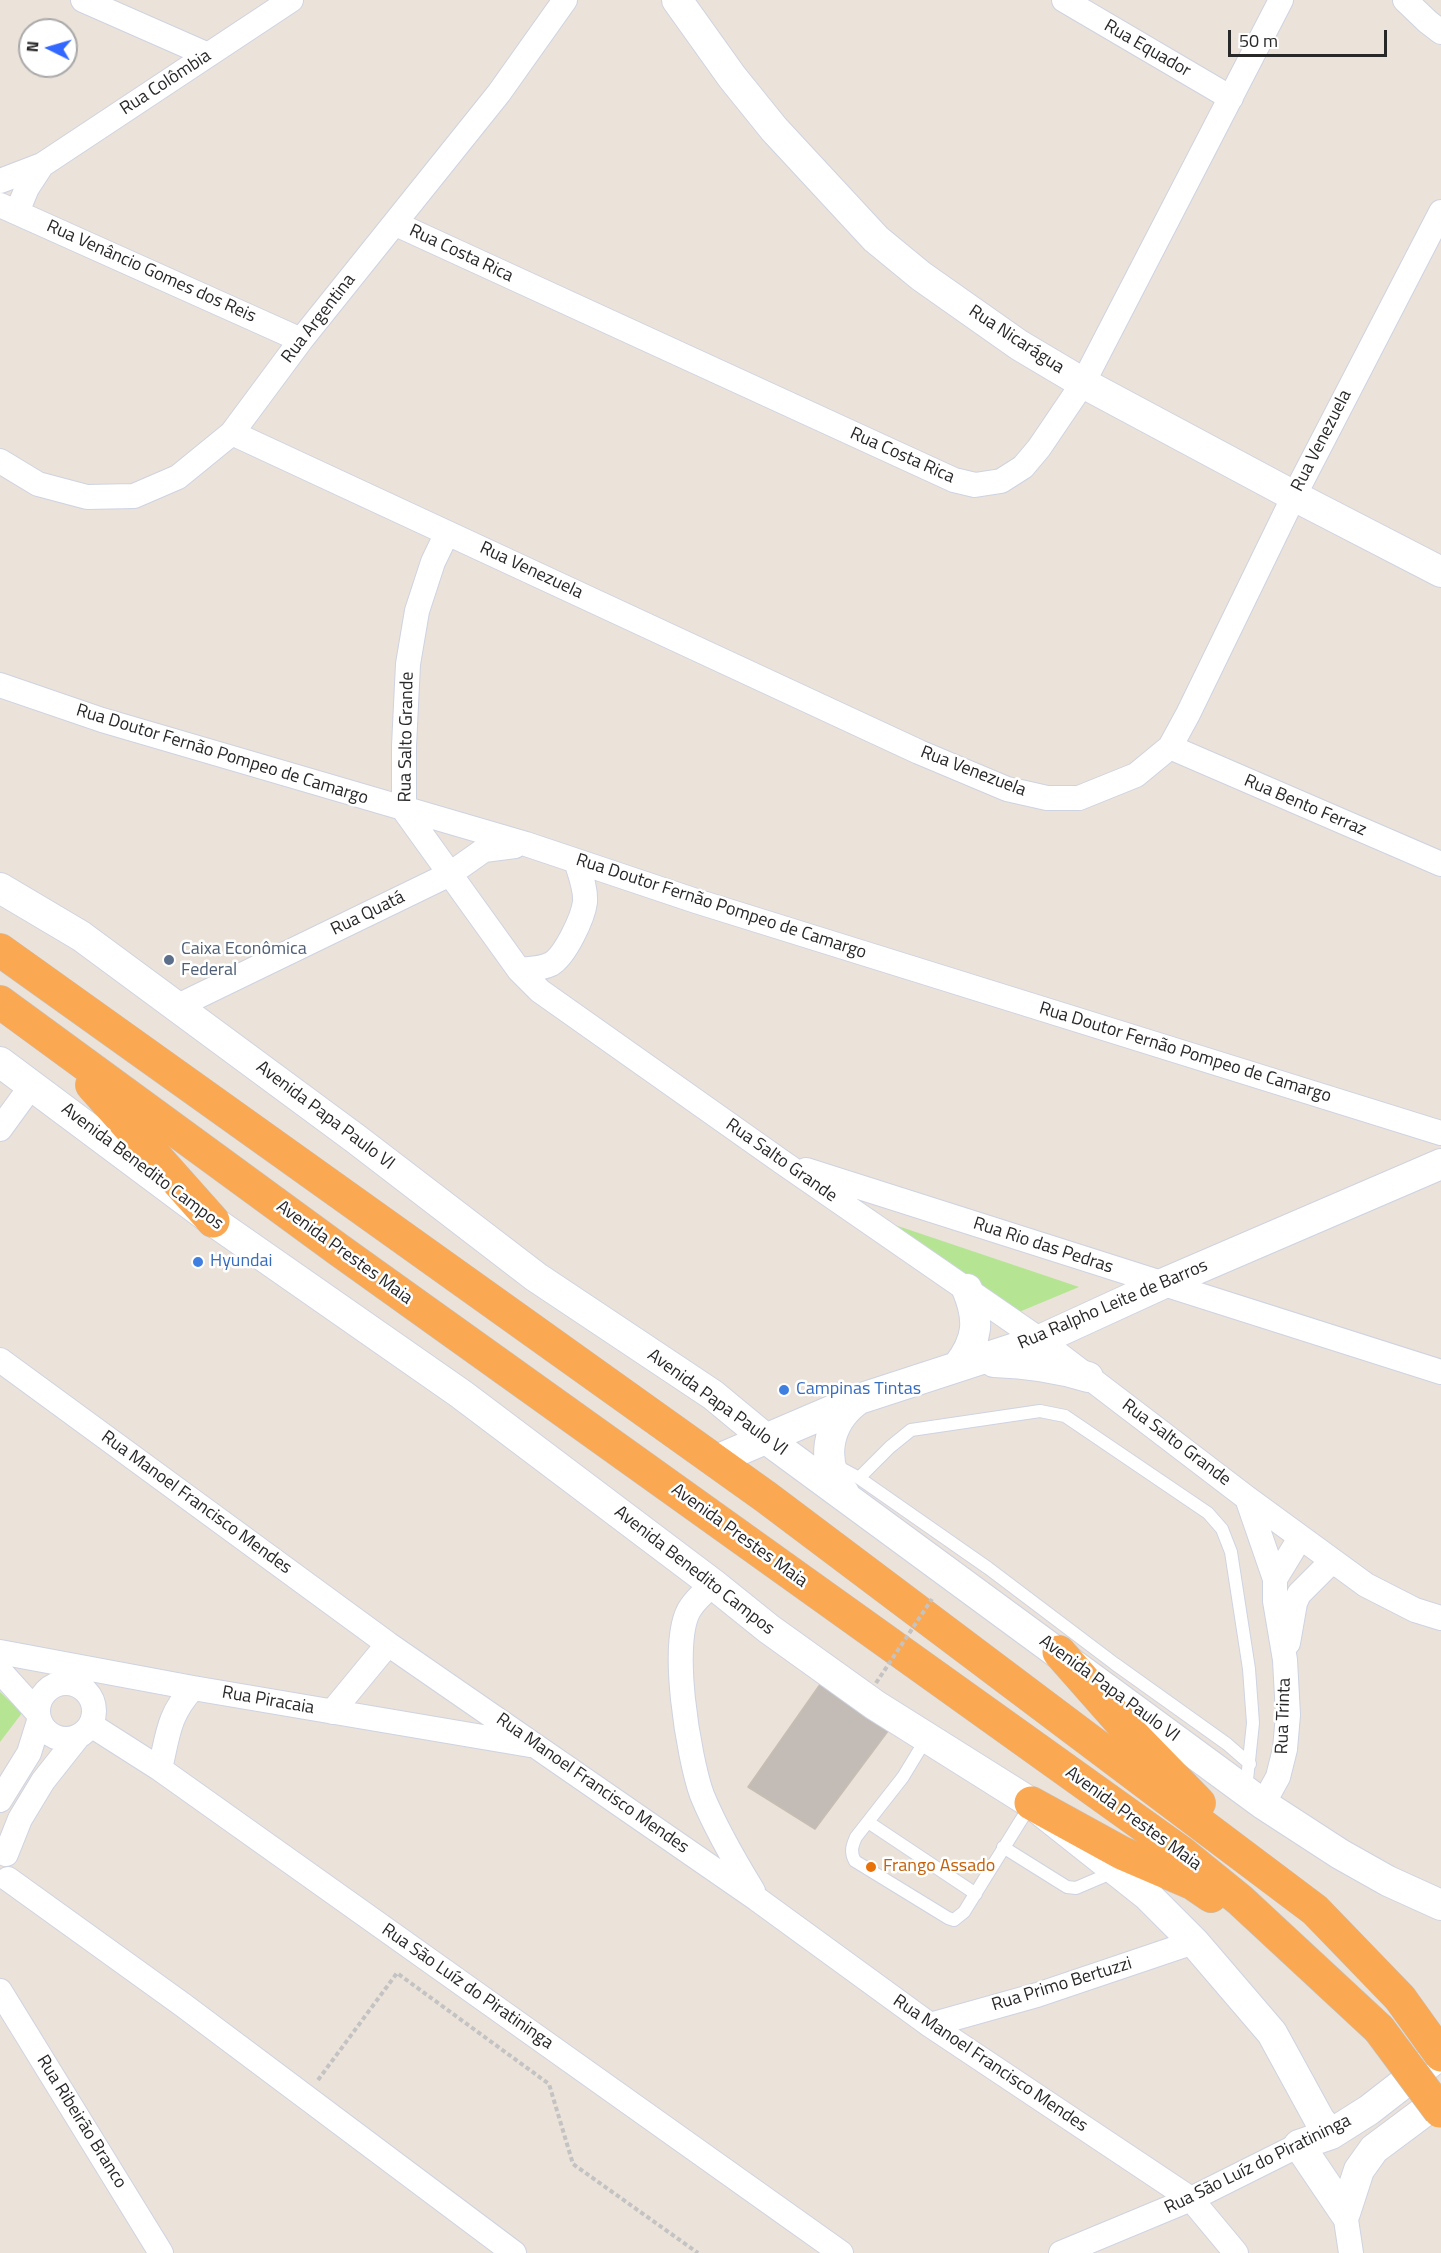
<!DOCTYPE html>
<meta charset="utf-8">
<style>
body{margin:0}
#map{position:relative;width:1441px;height:2253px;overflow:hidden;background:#ebe2d9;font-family:"Titillium Web",sans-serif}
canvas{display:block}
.north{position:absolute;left:18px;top:18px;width:60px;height:60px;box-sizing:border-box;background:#fff;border:2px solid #a9a9a9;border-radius:50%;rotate:275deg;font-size:16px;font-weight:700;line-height:24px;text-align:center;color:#282828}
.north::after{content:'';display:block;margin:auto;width:21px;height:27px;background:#3268ff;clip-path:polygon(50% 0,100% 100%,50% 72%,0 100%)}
.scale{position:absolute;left:1228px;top:30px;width:159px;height:27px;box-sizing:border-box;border:3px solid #282828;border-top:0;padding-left:8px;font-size:18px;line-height:21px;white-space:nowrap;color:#282828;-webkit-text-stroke:4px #fff;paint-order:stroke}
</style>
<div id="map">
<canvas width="1441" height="2253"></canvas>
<div class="north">N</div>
<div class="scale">50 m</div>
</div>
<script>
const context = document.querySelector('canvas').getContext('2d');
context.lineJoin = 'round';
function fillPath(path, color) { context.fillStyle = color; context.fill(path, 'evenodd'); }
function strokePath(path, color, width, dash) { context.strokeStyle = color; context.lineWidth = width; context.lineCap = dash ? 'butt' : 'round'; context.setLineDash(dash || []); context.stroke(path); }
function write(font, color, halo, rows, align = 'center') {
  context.font = font + ' "Titillium Web",sans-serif'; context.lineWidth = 5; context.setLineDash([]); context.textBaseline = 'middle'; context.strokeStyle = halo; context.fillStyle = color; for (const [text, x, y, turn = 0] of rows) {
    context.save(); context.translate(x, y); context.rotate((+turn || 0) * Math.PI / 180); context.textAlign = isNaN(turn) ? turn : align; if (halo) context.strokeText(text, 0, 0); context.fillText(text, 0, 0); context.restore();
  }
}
fillPath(new Path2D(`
 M883 1221 1079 1287 1019 1312Z
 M0 1692 22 1713 0 1742Z`), '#b5e592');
const building = new Path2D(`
 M821 1683 888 1731 815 1829 748 1787Z`);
fillPath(building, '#c3bcb6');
strokePath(building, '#c6beb3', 1.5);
const service = new Path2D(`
 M835 1465 859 1478 988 1568 1115 1664 1227 1744 1250 1764
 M859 1478 890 1447 911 1430 1040 1411 1065 1416 1208 1513 1222 1529 1231 1552 1249 1669 1253 1723 1246 1789
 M926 1739 903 1777 856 1837C852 1846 850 1852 855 1861L948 1918 954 1920 964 1912 1031 1804
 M868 1822 976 1894
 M1003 1847 1067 1887 1076 1888 1116 1871`);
const minor = new Path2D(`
 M83 0 208 55
 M1064 0 1231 98
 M1405 0 1428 22 1441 32
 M0 181 42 165 291 0
 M0 205 301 340
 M17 212 27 188 42 165
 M396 224 954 480 975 485 1001 481 1023 467 1039 448 1083 383 1281 0
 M232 433 919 752 1007 789 1047 798H1079L1136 775 1170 747 1188 714 1294 496 1441 212
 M0 461 38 484 87 497 134 496 178 477 232 433 301 340 499 93 565 0
 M447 533 433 562 417 611 408 664 404 746V810L519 970 540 991 782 1162 1040 1340 1247 1498 1366 1585 1415 1610 1441 1618
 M0 685 102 720 526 844 696 901 1441 1133
 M1170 747 1441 864
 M519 970C530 969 541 969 551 964 565 956 583 918 585 902 586 888 580 874 576 861
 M178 1006 450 874 484 850 515 846
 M0 1129 32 1085
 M806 1170 1441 1372
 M0 1360 388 1644 757 1899 930 2025 1191 2199 1236 2253
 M1247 1498 1275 1579
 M713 1584C706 1591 697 1598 691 1607 668 1638 689 1759 702 1795 716 1829 734 1860 753 1891
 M1288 1643 1295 1603 1299 1594 1332 1561
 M0 1652 193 1688 530 1745
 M0 1671 37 1712
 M38 1711a28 28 0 1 1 56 0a28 28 0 1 1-56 0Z
 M332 1712 388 1644
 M91 1725 160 1769 841 2253
 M160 1769C168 1735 168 1715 193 1688
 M0 1800 29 1753 39 1721
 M1263 1804 1278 1777 1285 1749 1288 1715 1285 1660 1275 1601V1579L1300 1538
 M6 1854 20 1819 43 1781 77 1738
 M8 1879 183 2005 514 2253
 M0 1991 161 2253
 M930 2025 1037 1995 1194 1942
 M1345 2213 1351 2253
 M1061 2253 1191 2199 1299 2145`);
const tertiary = new Path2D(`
 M677 0 732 77 774 129 876 239 921 276 1019 345 1083 383 1294 496 1441 572
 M0 888 81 936 356 1139 536 1277 713 1395 765 1438 1263 1804 1340 1854 1388 1881 1441 1905
 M0 1062 213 1221 461 1394 713 1584 769 1629 875 1705 1031 1803 1147 1895 1194 1942 1272 2033 1319 2119 1331 2134
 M994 1362C1027 1363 1056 1367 1088 1377
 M958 1366C978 1340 980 1320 967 1289
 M714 1461 859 1399 1040 1340 1162 1284 1441 1164
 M844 1493C820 1463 826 1424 856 1401
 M1345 2213 1299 2145 1331 2134 1369 2110 1441 2054
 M1345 2213 1359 2170 1374 2149 1441 2099`);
const trunk = new Path2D(`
 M0 950 766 1497 1315 1910 1400 1998
 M0 1002 339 1250 1182 1853 1240 1900 1379 2029
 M92 1085 213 1221
 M1059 1652 1126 1728 1199 1803
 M1031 1803 1122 1853 1192 1883 1211 1896`);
strokePath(service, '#ced3e2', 14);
strokePath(minor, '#ced3e2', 26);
strokePath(tertiary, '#ced3e2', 32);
strokePath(trunk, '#c3c3c3', 34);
strokePath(new Path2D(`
 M318 2080 397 1973 549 2084 573 2164 698 2253`), '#c3c3c3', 4, [4.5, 3]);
strokePath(service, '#fff', 12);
strokePath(minor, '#fff', 24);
strokePath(tertiary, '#fff', 30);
strokePath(trunk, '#faa852', 33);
const trunkBridge = new Path2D(`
 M1400 1998 1441 2055
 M1379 2029 1440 2111`);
strokePath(trunkBridge, '#c3c3c3', 34, []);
strokePath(new Path2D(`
 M876 1683 932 1599`), '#c3c3c3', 4, [4.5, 3]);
strokePath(trunkBridge, '#faa852', 33);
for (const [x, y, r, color] of [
 [169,960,6,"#5c6f8a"],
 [198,1262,6,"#3f7fe0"],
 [784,1390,6,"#3f7fe0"],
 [871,1867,6,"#e8710a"]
]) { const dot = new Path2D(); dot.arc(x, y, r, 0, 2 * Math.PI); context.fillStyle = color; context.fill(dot); strokePath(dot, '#fff', 2); }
write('18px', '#282828', '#fff', [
 ["Rua Equador",1147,49,30],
 ["Rua Colômbia",166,83,-33],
 ["Rua Costa Rica",461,254,25],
 ["Rua Venâncio Gomes dos Reis",151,272,24],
 ["Rua Argentina",319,319,-52],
 ["Rua Nicarágua",1016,340,33],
 ["Rua Venezuela",1322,441,-63],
 ["Rua Costa Rica",902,456,24],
 ["Rua Venezuela",531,571,25],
 ["Rua Salto Grande",407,737,-89],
 ["Rua Doutor Fernão Pompeo de Camargo",222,755,17],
 ["Rua Venezuela",973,772,21],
 ["Rua Bento Ferraz",1305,806,23],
 ["Rua Doutor Fernão Pompeo de Camargo",721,907,18],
 ["Rua Quatá",368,914,-26],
 ["Rua Doutor Fernão Pompeo de Camargo",1185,1053,17],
 ["Avenida Papa Paulo VI",325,1116,37],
 ["Rua Salto Grande",781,1161,35],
 ["Avenida Benedito Campos",142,1167,37],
 ["Rua Rio das Pedras",1043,1246,18],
 ["Avenida Prestes Maia",344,1253,36],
 ["Rua Ralpho Leite de Barros",1113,1305,-23],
 ["Avenida Papa Paulo VI",717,1403,36],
 ["Rua Salto Grande",1176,1443,37],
 ["Rua Manoel Francisco Mendes",196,1503,36],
 ["Avenida Prestes Maia",739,1536,36],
 ["Avenida Benedito Campos",694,1571,38],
 ["Avenida Papa Paulo VI",1109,1689,36],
 ["Rua Piracaia",268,1701,10],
 ["Rua Trinta",1284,1716,-88],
 ["Rua Manoel Francisco Mendes",592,1784,35],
 ["Avenida Prestes Maia",1133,1819,36],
 ["Rua Primo Bertuzzi",1062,1985,-17],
 ["Rua São Luíz do Piratininga",467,1987,35],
 ["Rua Manoel Francisco Mendes",990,2064,34],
 ["Rua Ribeirão Branco",81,2122,58],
 ["Rua São Luíz do Piratininga",1258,2165,-26]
]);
write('18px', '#4e5e75', '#fff', [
 ["Caixa Econômica",181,950],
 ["Federal",181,971]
], 'left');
write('18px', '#366cbe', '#fff', [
 ["Hyundai",210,1262],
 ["Campinas Tintas",796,1390]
], 'left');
write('18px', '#c56008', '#fff', [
 ["Frango Assado",883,1867]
], 'left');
</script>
